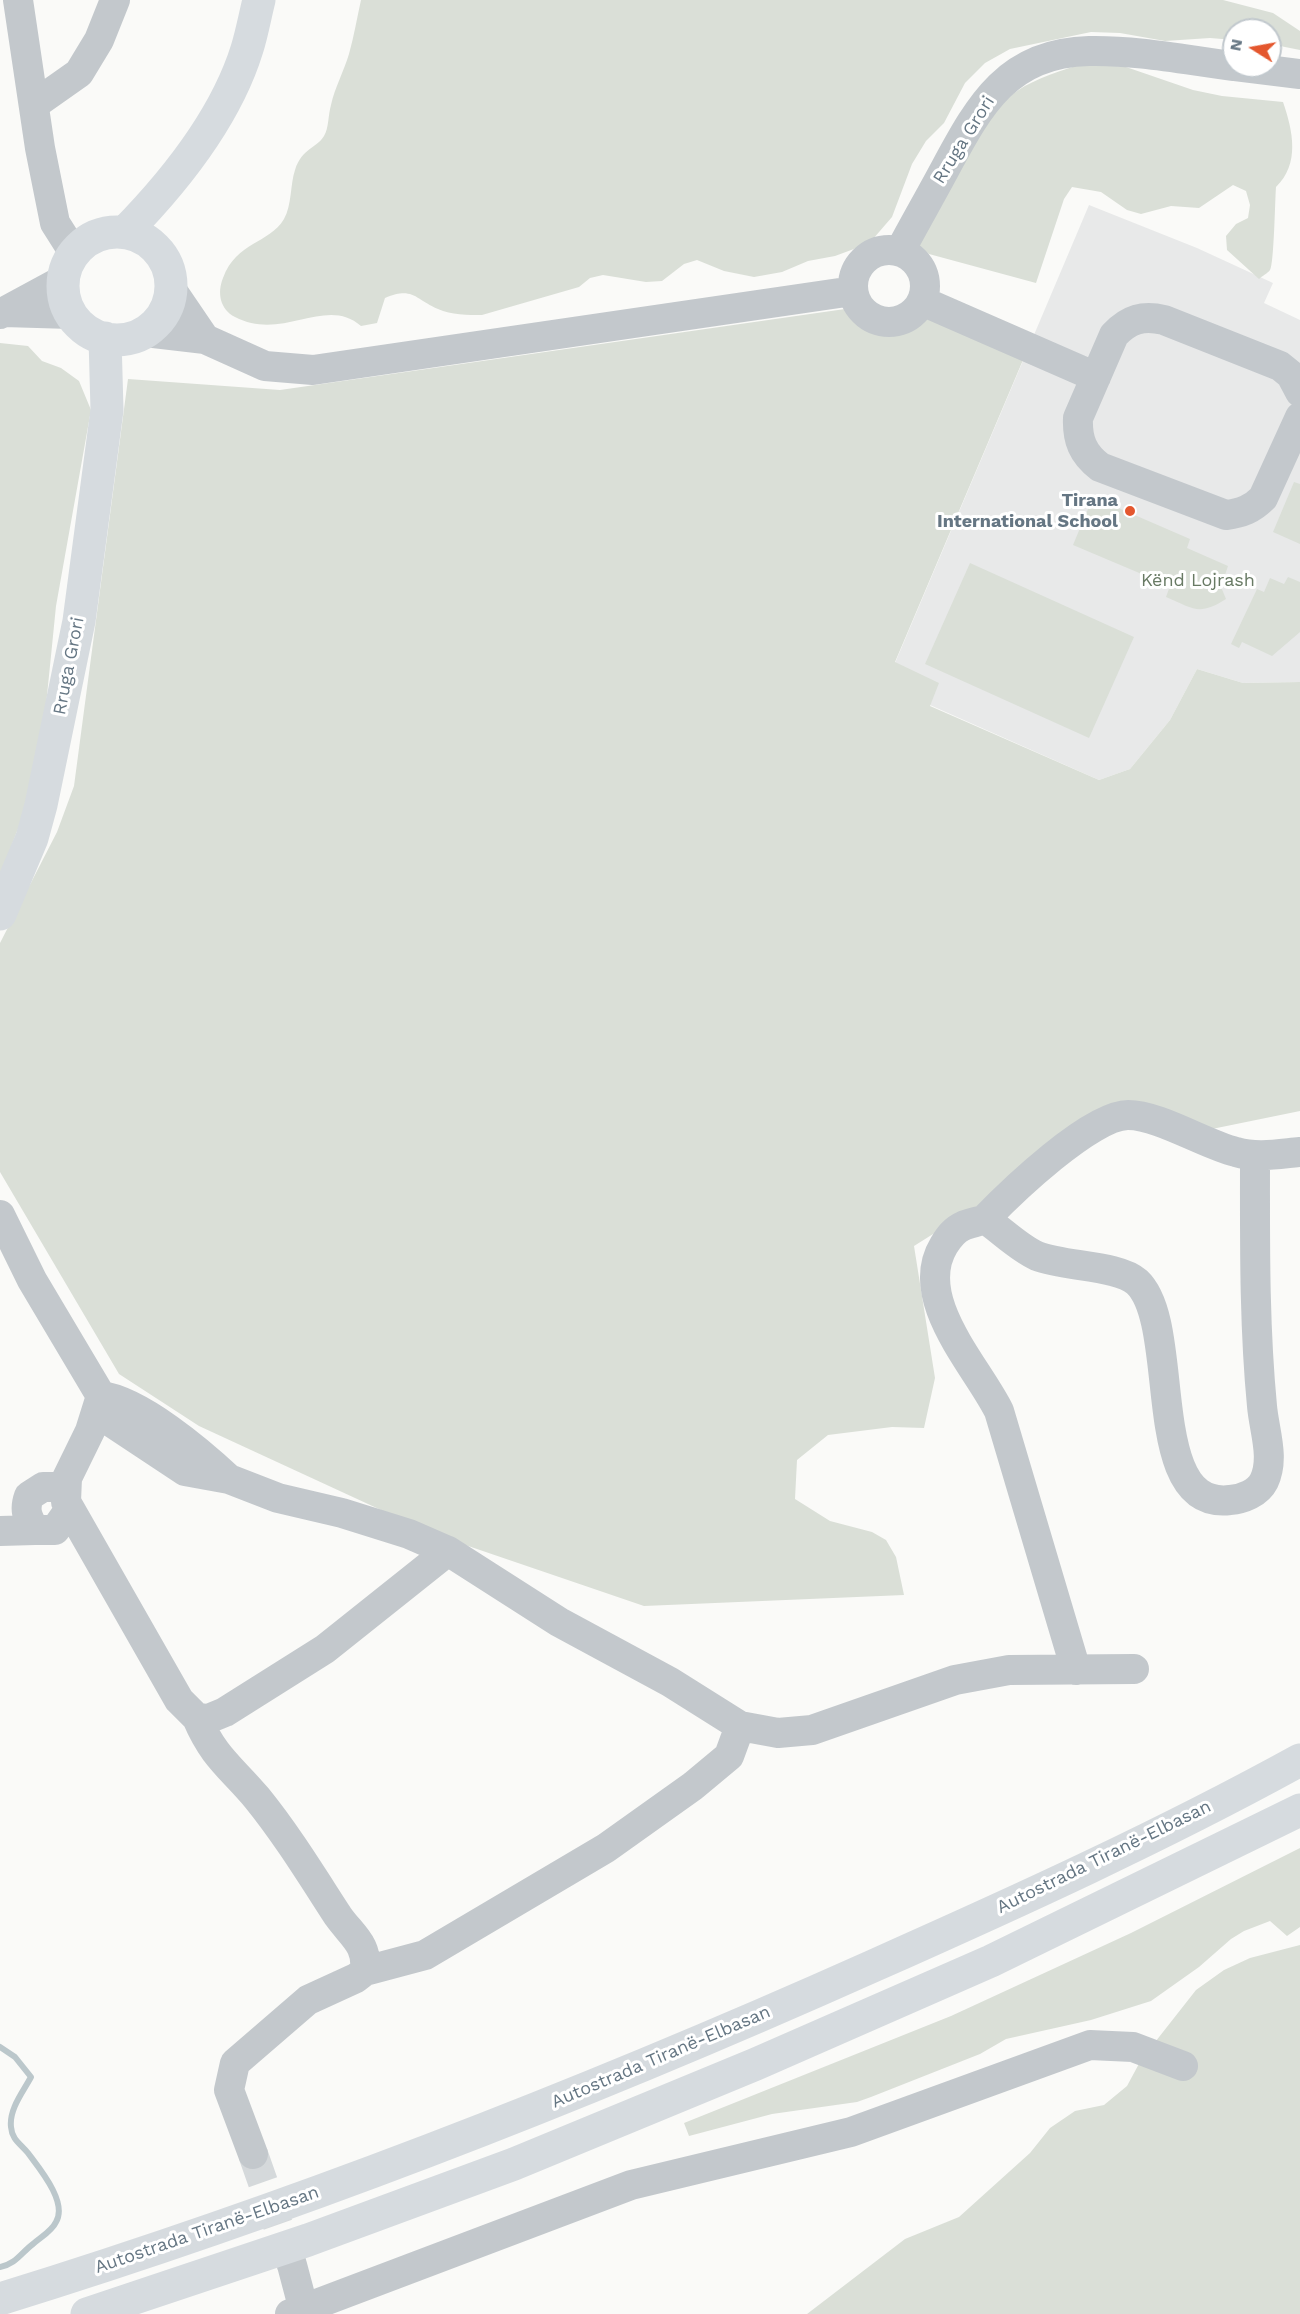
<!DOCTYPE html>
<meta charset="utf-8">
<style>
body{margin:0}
#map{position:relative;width:1300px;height:2314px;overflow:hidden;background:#fafaf8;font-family:"Work Sans",sans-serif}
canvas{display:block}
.north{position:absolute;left:1222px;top:18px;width:60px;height:60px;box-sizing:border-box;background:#fff;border:2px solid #c1c8cd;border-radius:50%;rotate:281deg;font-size:16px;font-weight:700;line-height:24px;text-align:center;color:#657683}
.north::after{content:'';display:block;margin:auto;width:21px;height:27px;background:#e4572e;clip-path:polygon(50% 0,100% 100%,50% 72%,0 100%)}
</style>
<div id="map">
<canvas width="1300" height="2314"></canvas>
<div class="north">N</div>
</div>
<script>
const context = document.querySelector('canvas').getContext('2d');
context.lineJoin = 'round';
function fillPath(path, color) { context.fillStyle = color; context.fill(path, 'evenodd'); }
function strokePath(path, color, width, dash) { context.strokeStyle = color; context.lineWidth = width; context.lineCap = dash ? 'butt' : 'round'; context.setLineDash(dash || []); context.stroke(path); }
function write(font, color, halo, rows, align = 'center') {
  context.font = font + ' "Work Sans",sans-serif'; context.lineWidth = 6; context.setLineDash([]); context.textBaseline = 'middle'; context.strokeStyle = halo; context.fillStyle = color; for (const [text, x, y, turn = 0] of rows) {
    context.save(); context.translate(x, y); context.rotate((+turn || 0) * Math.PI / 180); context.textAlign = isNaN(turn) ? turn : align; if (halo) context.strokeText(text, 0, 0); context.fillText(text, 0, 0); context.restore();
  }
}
fillPath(new Path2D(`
 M1089 205 1197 248 1273 283 1264 303 1300 320V682L1243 683 1197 669 1170 720 1130 769 1099 780 930 705 895 663Z`), '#e8e9e9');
fillPath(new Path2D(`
 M361 0H1223L1273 13 1300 31V50L1270 44V30H1234V40L1210 38 1165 41 1120 33 1091 32 1010 49 985 63 965 83 944 123 926 141 912 164 892 217 873 239 862 246 835 256 808 261 782 272 754 277 724 271 697 260 684 264 662 281 646 282 603 275 590 278 579 287 482 315C468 315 451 315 438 309 415 299 413 286 385 298L377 323 361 326C326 295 283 342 235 317 220 309 217 293 223 278 237 241 269 244 284 219 292 205 290 185 295 170 302 148 317 148 324 136 329 128 328 115 331 105 335 87 344 71 349 54 354 36 357 18 361 0Z
 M1085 63 1126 67 1193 90 1222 96 1283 102C1293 131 1300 164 1276 187 1275 200 1274 264 1270 270 1268 273 1262 276 1259 279L1227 250 1226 236 1236 224 1248 218 1250 205 1246 191 1233 185 1199 208 1171 206 1141 214 1127 210 1101 192 1072 187 1064 199 1036 283 929 254 918 246C939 206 981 115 1017 91 1036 78 1063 70 1085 63Z
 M845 309C871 338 890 338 921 316L1023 360 895 662 939 683 930 706 1099 780 1130 769 1170 720 1197 669 1243 683 1300 682V1111L1207 1130 1110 1123 914 1246 935 1378 924 1428 892 1427 828 1435 797 1460 795 1499 830 1521 872 1532 886 1540 896 1557 904 1595 644 1606 433 1534 199 1426 119 1374 0 1172V943L57 832 74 786 128 379 280 390Z
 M0 343 28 346 42 361 61 368 79 381 91 410 56 606 39 775 0 875Z
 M1294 482 1300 484V544L1273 532Z
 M1093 497 1190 539 1187 548 1228 566 1221 587 1226 599C1199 616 1194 609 1166 597L1170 586 1073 545Z
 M970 563 1134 637 1089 738 925 664Z
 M1288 577 1300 582V632L1272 656 1242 642 1239 648 1231 644 1257 589 1264 592 1270 578 1284 584Z
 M1300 1848V1927L1287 1936 1270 1921 1244 1931 1231 1939 1199 1967 1151 2001 1091 2020 1006 2039 980 2054 871 2097 857 2102 772 2114 689 2136 684 2123 951 2016 1131 1933Z
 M1300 1945V2314H807L905 2239 959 2217 1030 2153 1050 2128 1075 2111 1104 2105 1127 2086 1141 2060 1196 1990 1224 1970 1250 1958Z`), '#dadfd7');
strokePath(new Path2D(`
 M0 2047 15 2057 31 2077C23 2092 9 2109 11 2127 12 2140 21 2144 28 2153 39 2168 68 2202 56 2222 52 2231 41 2237 33 2244 21 2253 16 2264 0 2267`), '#bbc7cb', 6);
strokePath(new Path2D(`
 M253 2154 292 2265`), '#d5d9db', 30, [30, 15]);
strokePath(new Path2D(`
 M18 0 40 148 55 223 74 253
 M1235 66 1300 74
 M35 104 79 73 99 40 115 0
 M853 286a36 36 0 1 1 72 0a36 36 0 1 1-72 0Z
 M900 251C915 223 931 195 946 167 980 104 1008 53 1089 51 1137 50 1186 60 1234 66
 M171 289 205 339
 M922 301 1096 377
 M4 312 71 314
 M0 314 63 280
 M145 332 205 339 265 366 313 370 853 291
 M1300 392 1291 375 1280 366 1164 320C1143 315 1129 319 1114 335L1078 418C1077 440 1083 454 1100 467L1226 515C1242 513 1252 509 1263 498L1300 417
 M0 1215 32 1280 101 1396 108 1420 185 1471 229 1479 278 1498 342 1513 409 1534 448 1551 559 1622 670 1682 740 1726 778 1733 812 1730 955 1680 1009 1670 1134 1669
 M985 1219C1011 1192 1091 1115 1128 1115 1159 1115 1204 1144 1236 1152 1257 1158 1278 1154 1300 1152
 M101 1396 90 1431 67 1478 66 1502 179 1700 197 1718 208 1719 225 1712 325 1649 448 1551
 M101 1396C140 1401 200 1452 229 1479
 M65 1487H43L29 1496C24 1510 27 1517 35 1530H55L69 1510
 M0 1531 35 1530
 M1076 1670 999 1411C977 1366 911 1299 944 1245 949 1237 954 1230 963 1226 969 1223 978 1222 985 1219 1001 1230 1019 1248 1037 1256 1065 1267 1118 1265 1137 1282 1183 1325 1142 1510 1230 1500 1243 1499 1258 1493 1264 1481 1275 1458 1264 1430 1262 1406 1254 1323 1255 1239 1255 1156
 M197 1718C214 1758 231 1767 257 1798 287 1835 312 1876 338 1916 352 1936 368 1944 365 1971
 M253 2154 229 2090 235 2063 308 2000 356 1978 365 1971 425 1955 606 1848 693 1786 729 1756 740 1726
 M292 2265 305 2314
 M290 2314 631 2185 851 2132 1090 2045 1133 2047 1183 2066`), '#c3c8cc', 30);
strokePath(new Path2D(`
 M125 232C174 182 226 117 247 49 252 33 255 16 259 0
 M63 286a54 54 0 1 1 108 0a54 54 0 1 1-108 0Z
 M0 914 32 838 41 805 79 621 107 410 105 338`), '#d6dbdf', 33);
strokePath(new Path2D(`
 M0 2299C298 2207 589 2093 873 1966 1017 1902 1162 1836 1300 1760
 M87 2314 308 2240 514 2164 756 2064 991 1961 1300 1810`), '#d6dbdf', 33);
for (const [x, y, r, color] of [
 [1130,511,6,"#e4572e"]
]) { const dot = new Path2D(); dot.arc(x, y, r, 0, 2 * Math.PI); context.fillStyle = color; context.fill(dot); strokePath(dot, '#fff', 2); }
write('18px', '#657683', '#fff', [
 ["Rruga Grori",964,140,-58],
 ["Rruga Grori",69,666,-79],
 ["Autostrada Tiranë-Elbasan",1104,1857,-26],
 ["Autostrada Tiranë-Elbasan",661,2057,-23],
 ["Autostrada Tiranë-Elbasan",207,2230,-19]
]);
write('bold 18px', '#657683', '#fff', [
 ["Tirana",1118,501],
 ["International School",1118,522]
], 'right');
write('18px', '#687a64', '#fff', [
 ["Kënd Lojrash",1198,581]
]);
</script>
